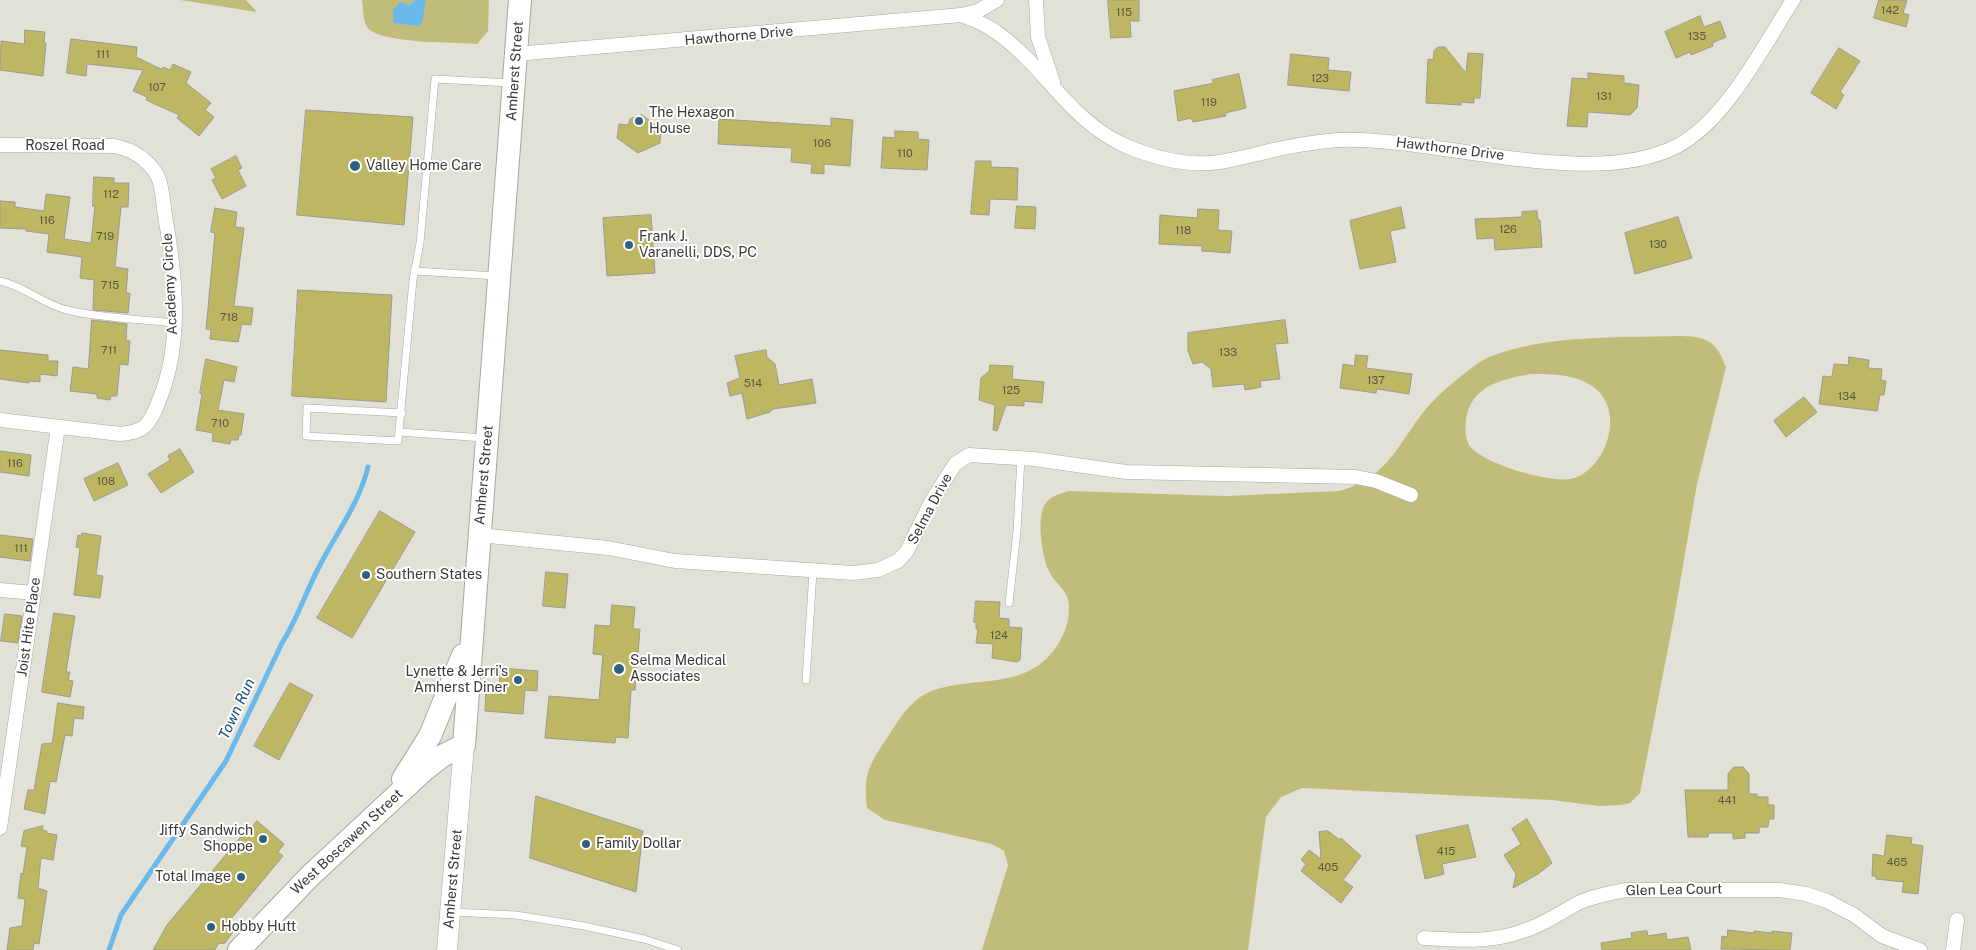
<!DOCTYPE html>
<style>
body{margin:0}
canvas{display:block;background:#e1e1d7}
</style>
<canvas width="1976" height="950"></canvas>
<script>
const context = document.querySelector('canvas').getContext('2d');
context.lineJoin = 'round';
function fillPath(path, color) { context.fillStyle = color; context.fill(path, 'evenodd'); }
function strokePath(path, color, width, dash) { context.strokeStyle = color; context.lineWidth = width; context.lineCap = dash ? 'butt' : 'round'; context.setLineDash(dash || []); context.stroke(path); }
function write(font, color, halo, rows, align = 'center') {
  context.font = font + ' "Public Sans",sans-serif'; context.lineWidth = 4; context.setLineDash([]); context.textBaseline = 'middle'; context.strokeStyle = halo; context.fillStyle = color; for (const [text, x, y, turn = 0] of rows) {
    context.save(); context.translate(x, y); context.rotate((+turn || 0) * Math.PI / 180); context.textAlign = isNaN(turn) ? turn : align; if (halo) context.strokeText(text, 0, 0); context.fillText(text, 0, 0); context.restore();
  }
}
fillPath(new Path2D(`
 M181 0H246L257 12 180 0Z
 M362 0H489L488 31 477 44C455 42 379 44 367 27 363 20 363 8 362 0Z
 M1681 336C1708 337 1716 341 1726 367L1697 484 1675 612 1640 793 1630 803 1621 805 1599 806 1552 800 1302 788 1281 797 1266 817 1248 950H982L1008 865 1004 851 992 844 885 820 867 808C863 774 869 765 887 738 898 721 909 702 927 693 967 675 1016 691 1049 656 1061 643 1069 626 1069 608 1070 590 1054 584 1048 569 1042 555 1037 520 1044 506 1049 496 1059 494 1069 491L1226 496 1339 491C1394 477 1401 433 1435 399 1445 389 1478 361 1489 357 1549 334 1618 338 1681 336ZM1531 374C1554 374 1578 374 1596 389 1624 413 1607 466 1575 478 1554 485 1481 464 1469 445 1465 437 1465 428 1466 419 1471 386 1502 379 1531 374Z`), '#c2bc7a');
fillPath(new Path2D(`
 M415 0H426L422 23 418 26 393 23V10L400 2 410 5Z`), '#6bb8eb');
strokePath(new Path2D(`
 M109 950 121 915 226 761 282 643C297 619 306 592 319 567 336 533 359 504 368 467`), '#6bb8eb', 5);
const building = new Path2D(`
 M1108 0H1139V21H1130L1131 37 1111 38Z
 M1879 0H1907L1903 13 1909 15 1906 27 1874 18Z
 M1700 16 1704 27 1720 21 1726 37 1712 43 1713 46 1691 55 1690 52 1676 58 1665 32Z
 M25 30 45 32 44 42 46 43 43 76 0 70 1 41 24 44Z
 M71 39 137 47 136 57 161 69 163 67 170 70 173 64 191 72 186 83 211 103 205 110 214 117 199 136 177 118 179 115 146 100 147 97 133 91 143 70 87 64 86 76 67 73Z
 M1438 47H1445L1466 73 1468 53 1483 54 1480 98H1474V103L1461 102V105L1426 103 1428 59 1433 60 1434 51Z
 M1839 48 1860 61 1840 92 1844 95 1836 109 1811 93Z
 M1291 54 1329 58 1328 70 1351 72 1349 91 1288 85Z
 M1588 73 1624 76V83L1639 85 1637 108 1630 115 1588 112 1587 127 1567 126 1572 78 1588 79Z
 M1239 74 1246 108 1225 113 1226 116 1193 122 1191 118 1178 121 1174 91 1214 83 1212 80Z
 M306 110 413 117 404 225 297 215Z
 M642 115 661 129 660 143 638 153 617 138 619 124 628 125 630 119Z
 M831 118 853 120 850 166 824 164V174L811 173 812 164 791 162 792 148 718 144 719 119 831 126Z
 M895 131 918 132V139L929 140 927 170 881 168 883 137 895 138Z
 M236 156 242 168 238 170 246 186 222 199 212 180 216 178 211 169Z
 M976 161H991V167L1018 168 1017 200 990 199 989 215 971 214Z
 M94 177 114 178V183H129L128 207H121L115 267 128 269 126 293H130L128 313 93 310 94 280 80 278 82 257 47 252 49 234 26 231V229L0 228V201L15 202V207L44 211 46 194 70 197 64 239 91 243 95 206H93Z
 M1017 206 1036 207 1035 229 1015 228Z
 M1401 207 1405 228 1390 231 1396 262 1360 269 1350 221Z
 M215 208 237 212 235 227 244 228 234 306 253 308 251 325 242 324 238 342 210 339 211 330 206 329 215 233 211 232Z
 M1198 209 1219 210 1218 230 1232 231 1230 253 1202 251V246L1159 244 1160 215 1197 218Z
 M1537 211 1538 220H1540L1542 247 1495 250 1494 238 1477 239 1475 219 1522 217V212Z
 M651 215 655 273 607 276 603 218Z
 M1678 217 1692 258 1635 274 1625 233Z
 M298 290 392 295 386 402 292 396Z
 M92 320 127 324 126 340 130 341 128 365 120 364 117 396H111L110 400 97 398V394L70 391 73 367 88 369Z
 M1285 320 1288 343 1275 344 1280 379 1260 381 1261 387 1245 390 1244 384 1213 387 1211 369 1202 362 1193 364 1188 351V333Z
 M0 350 48 355V361H58L57 376 40 374V382L29 381V383L0 379Z
 M766 350 767 357 775 364 779 385 812 379 816 403 773 409 770 412 747 419 742 393 730 396 727 383 740 378 735 356Z
 M1356 355 1368 356 1366 368 1412 374 1409 394 1377 389 1376 393 1340 388 1343 364 1354 366Z
 M1849 357 1869 360 1868 368 1882 369 1881 380 1886 381 1884 395H1880L1877 411 1819 404 1823 376 1832 377 1834 364 1848 365Z
 M206 359 237 367 234 382 224 380 218 410 244 414 241 435H239L238 440H231L230 444 212 441 213 433 196 430 202 394 200 393Z
 M990 365 1013 366 1012 379 1044 382 1042 403 1024 401V406L1006 405 997 431 993 430 995 405 979 400 981 378 989 371Z
 M1804 397 1817 412 1786 437 1774 421Z
 M180 449 194 472 161 493 148 474 170 460 168 456Z
 M0 451 31 455 29 476 0 472Z
 M118 463 128 485 94 501 84 479Z
 M380 511 415 532 352 638 317 618Z
 M82 533 101 536 96 575 103 576 100 598 74 595 80 548 76 547 78 535 81 536Z
 M0 535 33 539 30 561 0 557Z
 M546 572 568 574 565 608 543 606Z
 M976 601 1000 602 999 618 1009 619V627L1022 628 1020 660 1017 662 992 658 993 644 976 643 978 629H976V622H974Z
 M612 605 635 607 633 629H640L635 690H631L628 738 616 737 615 743 545 738 549 696 599 700 603 655 593 654 595 625 610 626Z
 M54 613 75 616 66 672H70L68 680 73 681 70 697 42 692Z
 M5 614 22 616 18 643 1 641Z
 M500 668 538 671 537 691 525 690 523 714 485 711 486 691 499 692Z
 M290 683 313 695 279 760 254 746Z
 M58 703 84 707 83 719 74 718 72 736 65 735 56 782 50 781 45 814 24 809 28 790H34L42 744 52 743Z
 M1734 767H1743L1749 774V794H1757V797H1768V805H1774V819H1769L1768 827H1759V833H1745V838L1733 839V833H1709L1708 837H1688L1685 790H1728V774Z
 M536 796 643 831 636 892 530 858Z
 M1527 819 1552 863 1538 874 1513 888 1516 874 1504 855 1521 844 1512 829Z
 M257 821 284 844 278 852 283 856 230 920 233 932 225 943 218 944 215 950H153L167 925 244 833 246 834Z
 M1468 825 1476 857 1442 864 1444 874 1425 879 1416 836Z
 M43 826 42 830 47 831V833L57 835 53 860 41 858 38 888 47 891 39 944 34 943 33 950H7L10 928 22 926 25 899 18 898 21 873 23 874 27 847 21 846 24 831Z
 M1328 831 1340 840 1341 838 1361 856 1343 880 1353 887 1341 903 1301 871 1306 864 1301 860 1309 850 1321 859 1319 832Z
 M1887 835 1912 838 1911 844 1923 846 1918 894 1902 892 1904 882 1876 879V876H1872L1873 854 1884 856Z
 M1728 930 1754 933V931L1772 933V931L1792 933 1790 950 1721 949 1722 936 1727 937Z
 M1647 931 1648 936 1666 933 1667 940 1688 937 1691 950H1602L1601 943 1632 938 1631 933Z`);
fillPath(building, '#bdb662');
strokePath(building, '#9c9c93', 1);
const lane = new Path2D(`
 M414 271 497 276
 M0 281C24 286 43 304 67 310 98 318 142 319 174 323
 M402 413 307 408 306 436 398 441 413 280 420 243 435 79 511 83
 M399 432 484 438
 M1009 603 1017 531 1021 458
 M806 680 813 571
 M451 912 516 915 584 926 644 939 678 950`);
const street = new Path2D(`
 M1036 0 1038 37 1053 82
 M961 15C973 20 986 24 996 32 1045 66 1068 120 1126 146 1152 157 1182 165 1210 163 1225 162 1238 158 1253 155 1280 148 1310 142 1338 140 1437 136 1590 191 1677 146 1726 121 1764 45 1793 0
 M516 54 961 15 978 11 997 0
 M0 145 115 146C133 150 147 158 157 175 163 186 163 203 165 216 176 276 183 345 158 403 155 411 152 419 145 426 138 432 129 433 120 434L0 420
 M479 535 608 548 675 561 853 573 878 570 898 561 907 551 931 502 955 464 969 455 1034 459 1126 472 1356 477 1376 481 1411 495
 M0 590 34 593
 M0 828 58 427
 M1424 938C1458 940 1491 943 1523 931 1543 925 1560 913 1578 903 1593 896 1610 893 1626 890H1779L1806 894 1827 901 1854 915 1882 936 1920 950
 M1953 950 1957 920`);
const secondary = new Path2D(`
 M447 950 464 745`);
const primary = new Path2D(`
 M403 779 430 736 463 655
 M239 950 310 876 424 770 442 756 464 745 520 0`);
strokePath(lane, '#a9a89f', 8);
strokePath(street, '#a9a89f', 15);
strokePath(secondary, '#a9a89f', 21);
strokePath(primary, '#a9a89f', 24);
strokePath(lane, '#fff', 7);
strokePath(street, '#fff', 14);
strokePath(secondary, '#fff', 20);
strokePath(primary, '#fff', 22);
for (const [x, y, r, color] of [
 [639,121,5,"#31607f"],
 [355,166,6,"#31607f"],
 [629,245,5,"#31607f"],
 [366,575,5,"#31607f"],
 [619,669,6,"#31607f"],
 [518,680,5,"#31607f"],
 [263,839,5,"#31607f"],
 [586,844,5,"#31607f"],
 [241,877,5,"#31607f"],
 [211,927,5,"#31607f"]
]) { const dot = new Path2D(); dot.arc(x, y, r, 0, 2 * Math.PI); context.fillStyle = color; context.fill(dot); strokePath(dot, '#fff', 2); }
write('11px', '#5b5841', null, [
 ["142",1890,11],
 ["115",1124,13],
 ["135",1697,37],
 ["111",103,55],
 ["123",1320,79],
 ["107",157,88],
 ["131",1604,97],
 ["119",1209,103],
 ["106",822,144],
 ["110",905,154],
 ["112",111,195],
 ["116",47,221],
 ["126",1508,230],
 ["118",1183,231],
 ["719",105,237],
 ["130",1658,245],
 ["715",110,286],
 ["718",229,318],
 ["711",109,351],
 ["133",1228,353],
 ["137",1376,381],
 ["514",753,384],
 ["125",1011,391],
 ["134",1847,397],
 ["710",220,424],
 ["116",15,464],
 ["108",106,482],
 ["111",21,549],
 ["124",999,636],
 ["441",1727,801],
 ["415",1446,852],
 ["465",1897,863],
 ["405",1328,868]
]);
write('14px', '#3a3936', '#fff', [
 ["Hawthorne Drive",739,36,-5],
 ["Amherst Street",515,71,-86],
 ["Roszel Road",65,146],
 ["Hawthorne Drive",1450,149,7],
 ["Academy Circle",170,284,-93],
 ["Amherst Street",484,475,-85],
 ["Selma Drive",930,509,-62],
 ["Joist Hite Place",29,627,-82],
 ["West Boscawen Street",347,842,-43],
 ["Amherst Street",453,879,-85],
 ["Glen Lea Court",1674,890,-1]
]);
write('14px', '#3a3936', '#fff', [
 ["The Hexagon",649,113],
 ["House",649,129],
 ["Valley Home Care",366,166],
 ["Frank J.",639,237],
 ["Varanelli, DDS, PC",639,253],
 ["Southern States",376,575],
 ["Selma Medical",630,661],
 ["Associates",630,677],
 ["Lynette & Jerri's",508,672,"right"],
 ["Amherst Diner",508,688,"right"],
 ["Jiffy Sandwich",253,831,"right"],
 ["Shoppe",253,847,"right"],
 ["Family Dollar",596,844],
 ["Total Image",231,877,"right"],
 ["Hobby Hutt",221,927]
], 'left');
write('italic 15px', '#154f71', '#fff', [
 ["Town Run",237,709,-65]
]);
</script>
